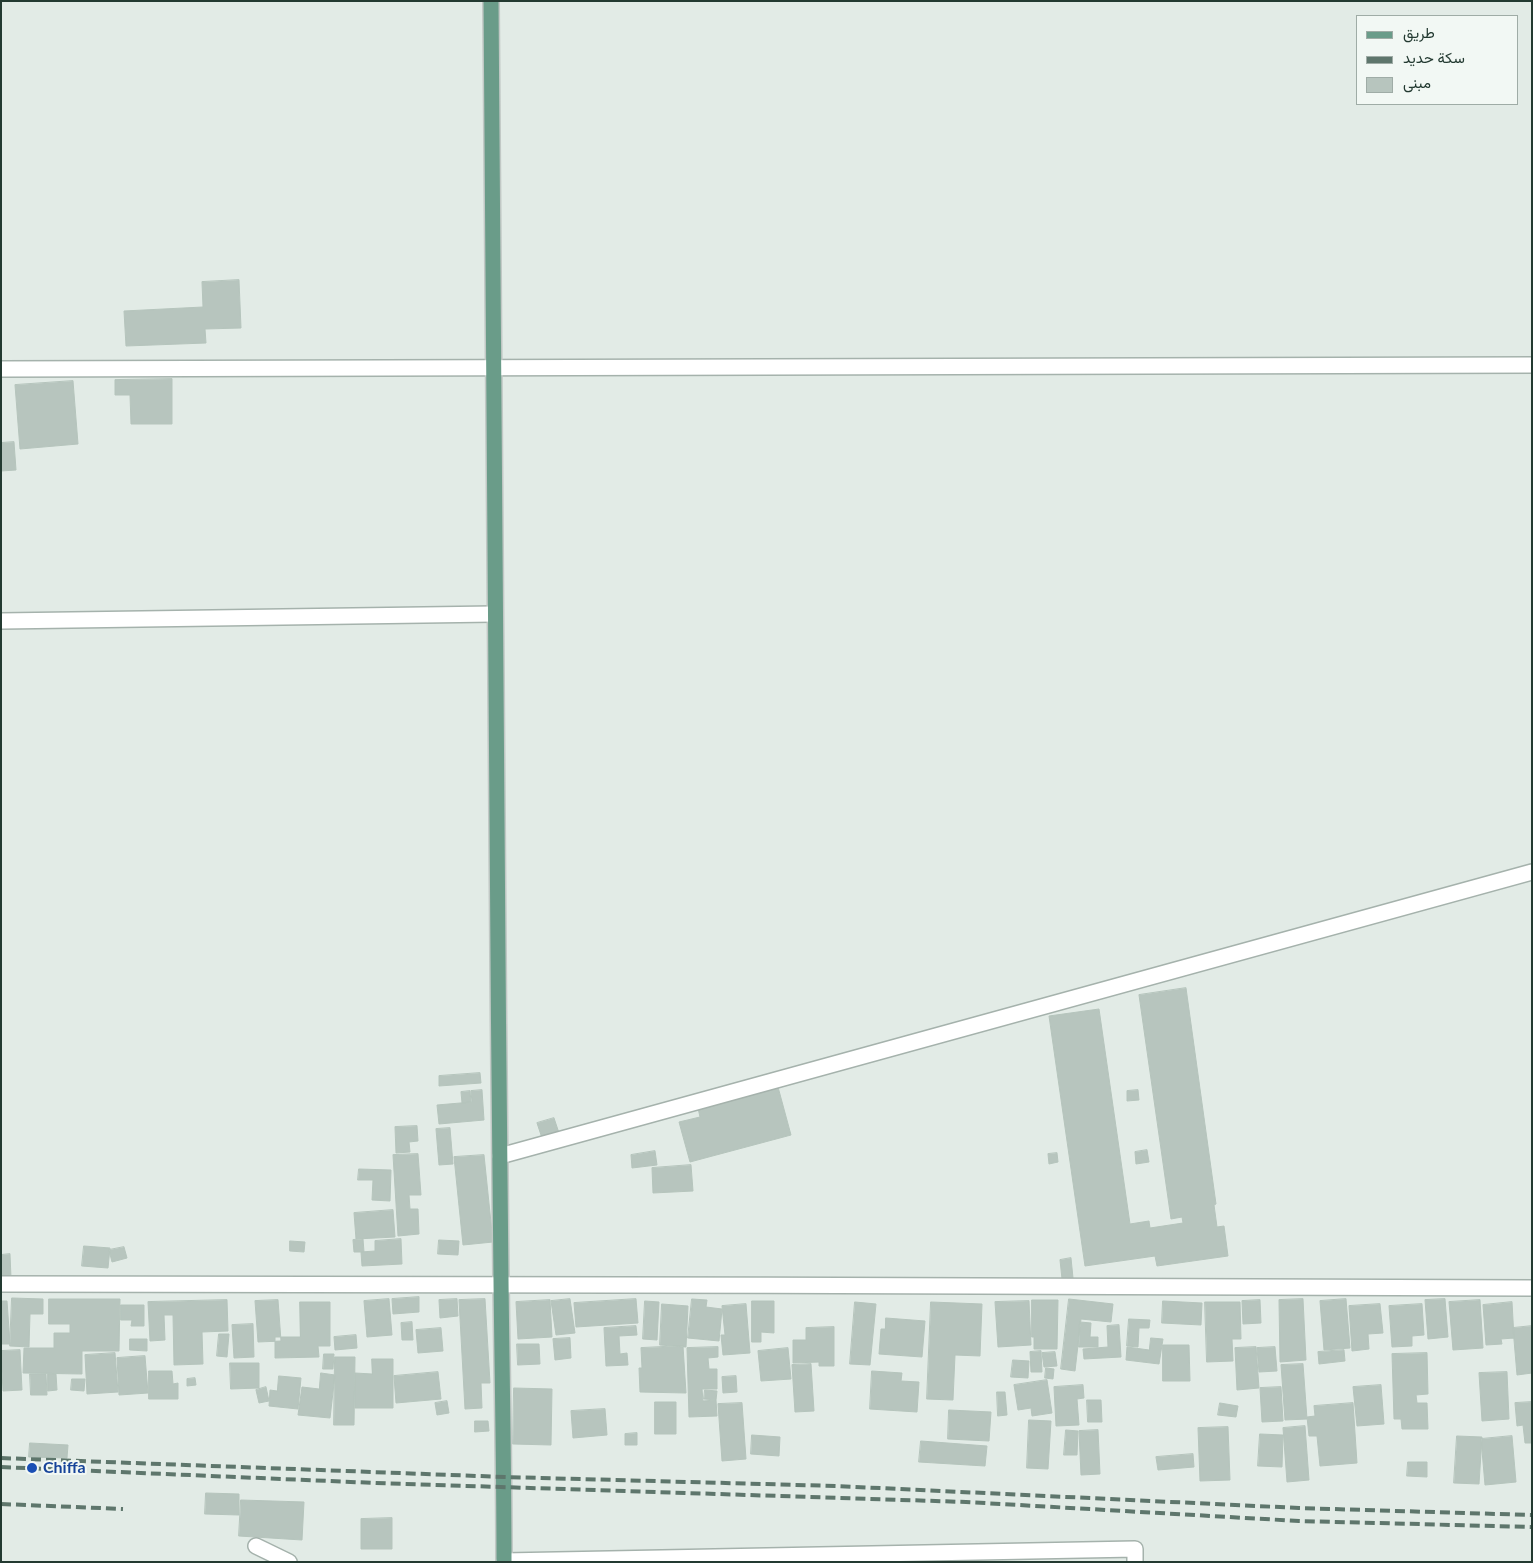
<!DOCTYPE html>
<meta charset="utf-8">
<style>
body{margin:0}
#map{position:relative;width:1533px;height:1563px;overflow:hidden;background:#e2ebe6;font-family:Lato,Vazirmatn,sans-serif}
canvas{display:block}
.frame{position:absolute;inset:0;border:2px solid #233a31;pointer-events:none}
.legend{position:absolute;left:1356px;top:15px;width:162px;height:90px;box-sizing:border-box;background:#f2f8f4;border:1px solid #9faca6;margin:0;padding:6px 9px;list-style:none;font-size:15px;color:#233a31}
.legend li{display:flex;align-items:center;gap:10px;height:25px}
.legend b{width:25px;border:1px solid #9faca6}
</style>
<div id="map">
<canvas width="1533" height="1563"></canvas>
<div class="frame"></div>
<ul class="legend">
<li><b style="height:6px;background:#6a9c89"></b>طريق</li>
<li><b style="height:6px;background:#5e766c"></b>سكة حديد</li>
<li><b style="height:14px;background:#b7c5be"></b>مبنى</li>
</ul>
</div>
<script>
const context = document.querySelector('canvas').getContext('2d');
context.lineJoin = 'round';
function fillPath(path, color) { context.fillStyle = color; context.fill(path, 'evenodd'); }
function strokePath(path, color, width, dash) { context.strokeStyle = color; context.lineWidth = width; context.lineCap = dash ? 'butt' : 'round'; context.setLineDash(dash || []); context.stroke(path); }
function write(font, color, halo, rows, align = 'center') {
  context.font = font + ' Lato,sans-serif'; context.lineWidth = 4; context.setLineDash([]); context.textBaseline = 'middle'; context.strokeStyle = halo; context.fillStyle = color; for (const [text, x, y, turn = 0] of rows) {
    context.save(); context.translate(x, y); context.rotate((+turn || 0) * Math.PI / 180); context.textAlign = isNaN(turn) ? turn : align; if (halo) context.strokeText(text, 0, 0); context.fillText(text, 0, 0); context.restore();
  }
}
const building = new Path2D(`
 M239 280 241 328 205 329 206 343 126 346 124 311 203 307 202 282Z
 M172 379V424H131L130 395H115V380Z
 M73 381 78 444 20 449 15 385Z
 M14 442 16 470 1 471V443Z
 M1186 988 1216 1204 1214 1205 1217 1227 1224 1226 1228 1256 1157 1266 1155 1256 1085 1266 1049 1016 1099 1009 1130 1224 1149 1221 1150 1228 1183 1223 1182 1217 1171 1219 1139 995Z
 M480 1073 481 1083 439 1086V1076Z
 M778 1087 791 1135 690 1162 679 1122 700 1117 698 1108Z
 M482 1090 484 1120 439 1124 437 1105 472 1102 471 1091Z
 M1138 1090 1139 1100 1127 1101V1091Z
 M470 1091 471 1102 462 1103 461 1092Z
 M554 1118 560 1136 543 1141 537 1123Z
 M417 1126 418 1141 409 1142 410 1152 396 1153 395 1127Z
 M450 1128 453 1164 439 1165 436 1129Z
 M1147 1150 1149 1162 1136 1164 1135 1152Z
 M655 1151 657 1165 632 1168 631 1155Z
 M1057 1153 1058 1162 1049 1164 1048 1154Z
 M418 1154 421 1195H409L410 1209H418L419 1234 398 1236 393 1155Z
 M484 1155 493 1242 463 1245 454 1157Z
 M691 1165 693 1191 653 1193 652 1168Z
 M359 1169 391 1170 390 1201 372 1200 373 1180H358Z
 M393 1210 395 1237 356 1239 354 1213Z
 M363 1239 364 1252H354L353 1240Z
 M401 1239 402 1264 362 1266 361 1252 375 1251V1241Z
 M439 1240 459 1241 458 1255 438 1254Z
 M290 1241 305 1242 304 1252 290 1251Z
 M84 1246 110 1248 108 1268 82 1266Z
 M124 1247 127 1258 112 1262 109 1250Z
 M10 1254 11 1278 1 1279V1255Z
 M1071 1258 1073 1278 1062 1279 1060 1260Z
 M419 1297V1312L393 1314 392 1299Z
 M12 1298 43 1299V1314H30L29 1347 10 1346Z
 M49 1299H120L119 1351H82V1374L23 1373 24 1348H54V1333H70V1324H49Z
 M389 1299 392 1335 367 1337 364 1301Z
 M457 1299 458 1316 440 1318 439 1300Z
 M485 1299 490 1383H481L482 1408 465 1409 459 1300Z
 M570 1299 575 1333 556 1335 551 1301Z
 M636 1299 638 1323 576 1327 574 1303Z
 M692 1299 707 1300 706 1307 722 1309 719 1341 688 1338Z
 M1069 1299 1113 1304 1111 1322 1081 1319 1075 1371 1061 1369Z
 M1303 1299 1306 1360 1280 1362 1279 1300Z
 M1346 1299 1350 1348 1324 1350 1320 1301Z
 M1445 1299 1448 1337 1428 1339 1425 1300Z
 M227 1300 228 1331 202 1332 203 1364 174 1365 173 1315H164L165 1340 150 1341 148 1302Z
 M278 1300 281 1341 258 1342 255 1301Z
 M550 1300 552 1337 518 1339 516 1302Z
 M1032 1300H1058L1057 1349H1034V1337H1032Z
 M1260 1300 1261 1323 1243 1324 1242 1301Z
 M1480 1300 1483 1348 1453 1350 1449 1302Z
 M1 1301H7L10 1344H1Z
 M645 1301 659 1302 657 1340 643 1339Z
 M752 1301H774V1333L761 1332V1342H752Z
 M1029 1301 1031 1345 998 1347 995 1302Z
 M1163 1301 1202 1303 1201 1325 1162 1323Z
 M300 1302H330V1346H318L319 1357 275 1358V1337H300Z
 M855 1302 876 1304 870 1365 850 1364Z
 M931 1302 982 1304 980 1356 955 1355 953 1400 927 1399Z
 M1205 1302H1240L1241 1339H1232L1233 1361 1207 1362Z
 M1512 1302 1514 1338 1501 1339 1502 1344 1486 1345 1483 1305Z
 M662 1304 688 1306 686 1347 660 1345Z
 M746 1304 750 1353 723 1355 721 1335H725L722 1306Z
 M1380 1304 1383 1333 1368 1334 1369 1349 1352 1351 1349 1306Z
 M1422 1304 1424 1335 1412 1336V1346L1392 1347 1389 1306Z
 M121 1305H144V1326H131L132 1320H121Z
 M886 1318 925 1321 922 1357 879 1354 881 1329H885Z
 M1129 1319 1150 1320 1149 1328H1139L1138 1347 1127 1346Z
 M412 1322 413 1340H402L401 1323Z
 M1080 1322 1091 1323 1090 1337H1098V1347H1079Z
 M253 1324 254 1357 234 1358 232 1325Z
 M1119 1325 1121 1357 1084 1359 1083 1349 1108 1347 1107 1326Z
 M636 1326 637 1335 619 1336 620 1354 627 1353 628 1365 606 1366 604 1328Z
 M1532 1326V1373L1517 1375 1513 1328Z
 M834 1327V1366H819V1362L793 1363V1340H806V1328Z
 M441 1328 443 1351 418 1353 416 1330Z
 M219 1334H229L227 1357 217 1356Z
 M356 1335 357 1348 335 1350 334 1337Z
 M570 1338 571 1358 555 1360 553 1339Z
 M1151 1338 1163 1339 1159 1364 1126 1360 1127 1347 1149 1350Z
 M130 1339H147V1351L130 1350Z
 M517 1344H539L540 1364 518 1365Z
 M1163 1345H1189L1190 1381H1163Z
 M683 1346 686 1393 640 1392 639 1368H642L641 1348Z
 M718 1347V1357L708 1358 709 1369H717V1389H702L703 1401 716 1400 717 1416 689 1417 687 1348Z
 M1256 1347 1259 1388 1237 1390 1235 1348Z
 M1275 1347 1277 1371 1259 1372 1257 1348Z
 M788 1348 791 1379 761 1381 758 1351Z
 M20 1350 22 1390 3 1391 1 1351Z
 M1344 1350 1345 1361 1319 1364 1318 1352Z
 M1041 1351 1042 1372H1031L1030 1352Z
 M1055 1352 1057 1366 1044 1367 1042 1353Z
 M115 1353 118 1392 87 1394 85 1355Z
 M1427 1353 1428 1394 1416 1395 1417 1403H1427L1428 1429H1402L1401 1419H1394L1392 1354Z
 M324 1354H334L333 1369H323Z
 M145 1356 148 1393 119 1395 117 1358Z
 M335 1357H355L354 1425H334Z
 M372 1359H393V1408H355V1373L372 1374Z
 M1013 1360 1029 1361 1028 1378 1011 1377Z
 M230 1363H259V1388L231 1389Z
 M811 1364 814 1411 795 1412 792 1365Z
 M1303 1364 1307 1419 1285 1420 1281 1365Z
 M1046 1368 1054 1369 1053 1379 1045 1378Z
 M149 1371H172L173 1384 178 1383V1399H149Z
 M872 1371 902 1373 901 1381 919 1382 917 1412 870 1409Z
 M438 1372 441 1399 396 1403 394 1376Z
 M1507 1372 1509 1419 1482 1421 1479 1373Z
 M321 1373 335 1375 330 1418 298 1415 302 1387 319 1389Z
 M30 1374H46L47 1395H31Z
 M48 1374H56L57 1390 48 1391Z
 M279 1376 301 1378 298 1409 269 1406 270 1390 277 1391Z
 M736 1376 737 1392 723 1393 722 1377Z
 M195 1378 196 1385 187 1386V1379Z
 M72 1379H85L84 1391 71 1390Z
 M1047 1380 1052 1413 1032 1416 1031 1408 1018 1410 1014 1385Z
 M1083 1385 1084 1398 1077 1399 1079 1425 1056 1426 1054 1387Z
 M1381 1385 1384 1424 1357 1426 1353 1387Z
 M266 1387 269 1401 259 1403 256 1390Z
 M1281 1387 1283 1421 1262 1422 1260 1388Z
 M514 1388 552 1389 551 1445 513 1444Z
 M705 1390 717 1391 716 1400 704 1399Z
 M997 1392H1005L1007 1415 998 1416Z
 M1087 1400H1101L1102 1422H1088Z
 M447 1401 449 1413 437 1415 435 1403Z
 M655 1402H676V1434H655Z
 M1532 1402V1443H1525L1523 1425 1517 1426 1515 1403Z
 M742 1403 746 1459 722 1461 718 1404Z
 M1220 1403 1238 1406 1236 1417 1218 1415Z
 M1353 1403 1357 1463 1320 1466 1317 1436H1309L1307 1417 1315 1416 1314 1406Z
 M605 1409 607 1435 573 1438 571 1411Z
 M949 1410 991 1412 989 1441 948 1439Z
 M1029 1420 1051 1421 1048 1469 1027 1468Z
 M475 1421H488L489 1431 475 1432Z
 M1305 1426 1309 1480 1287 1482 1283 1428Z
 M1228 1427 1230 1480 1200 1481 1198 1428Z
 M1066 1430 1078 1431 1077 1455H1064Z
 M1098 1430 1100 1474 1081 1475 1079 1431Z
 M637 1433V1445H625V1434Z
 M1260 1434 1283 1435 1282 1467 1258 1466Z
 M752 1435 780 1437 779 1456 751 1454Z
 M1457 1436 1482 1437 1479 1484 1454 1483Z
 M1512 1436 1516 1482 1485 1485 1481 1439Z
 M921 1441 987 1446 985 1466 919 1462Z
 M30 1443 68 1445 67 1458 29 1457Z
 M1193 1454 1194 1467 1158 1470 1156 1457Z
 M1408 1462H1427V1477L1407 1476Z
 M206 1493 239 1494V1515L205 1514Z
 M241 1500 304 1502 302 1540 239 1536Z
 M392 1518V1549H361V1519Z`);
fillPath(building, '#b7c5be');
strokePath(building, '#b5c4bc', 1);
const street = new Path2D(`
 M1 369 1532 365
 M1 621 494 614
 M500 1156 1532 872
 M1 1284C511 1283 1022 1287 1532 1288
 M256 1546 289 1562
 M504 1561 1135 1549V1562`);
const primary = new Path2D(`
 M491 1C492 427 497 853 501 1279 502 1374 504 1468 504 1562`);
strokePath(street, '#a5b2ac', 18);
strokePath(primary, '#c1c8c5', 18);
strokePath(street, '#fff', 15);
strokePath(primary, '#6a9c89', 15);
strokePath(new Path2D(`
 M1 1458 505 1477 836 1486 1299 1508 1532 1515
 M1 1467 376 1483 966 1502 1299 1521 1532 1527
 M1 1504 123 1509`), '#5e766c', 4, [10, 5]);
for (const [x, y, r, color] of [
 [32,1468,6,"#1a4fb4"]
]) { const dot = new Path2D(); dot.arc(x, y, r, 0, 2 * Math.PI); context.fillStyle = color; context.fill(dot); strokePath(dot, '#f2f8f4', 2); }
write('bold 16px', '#164399', '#f2f8f4', [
 ["Chiffa",43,1468]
], 'left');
</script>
